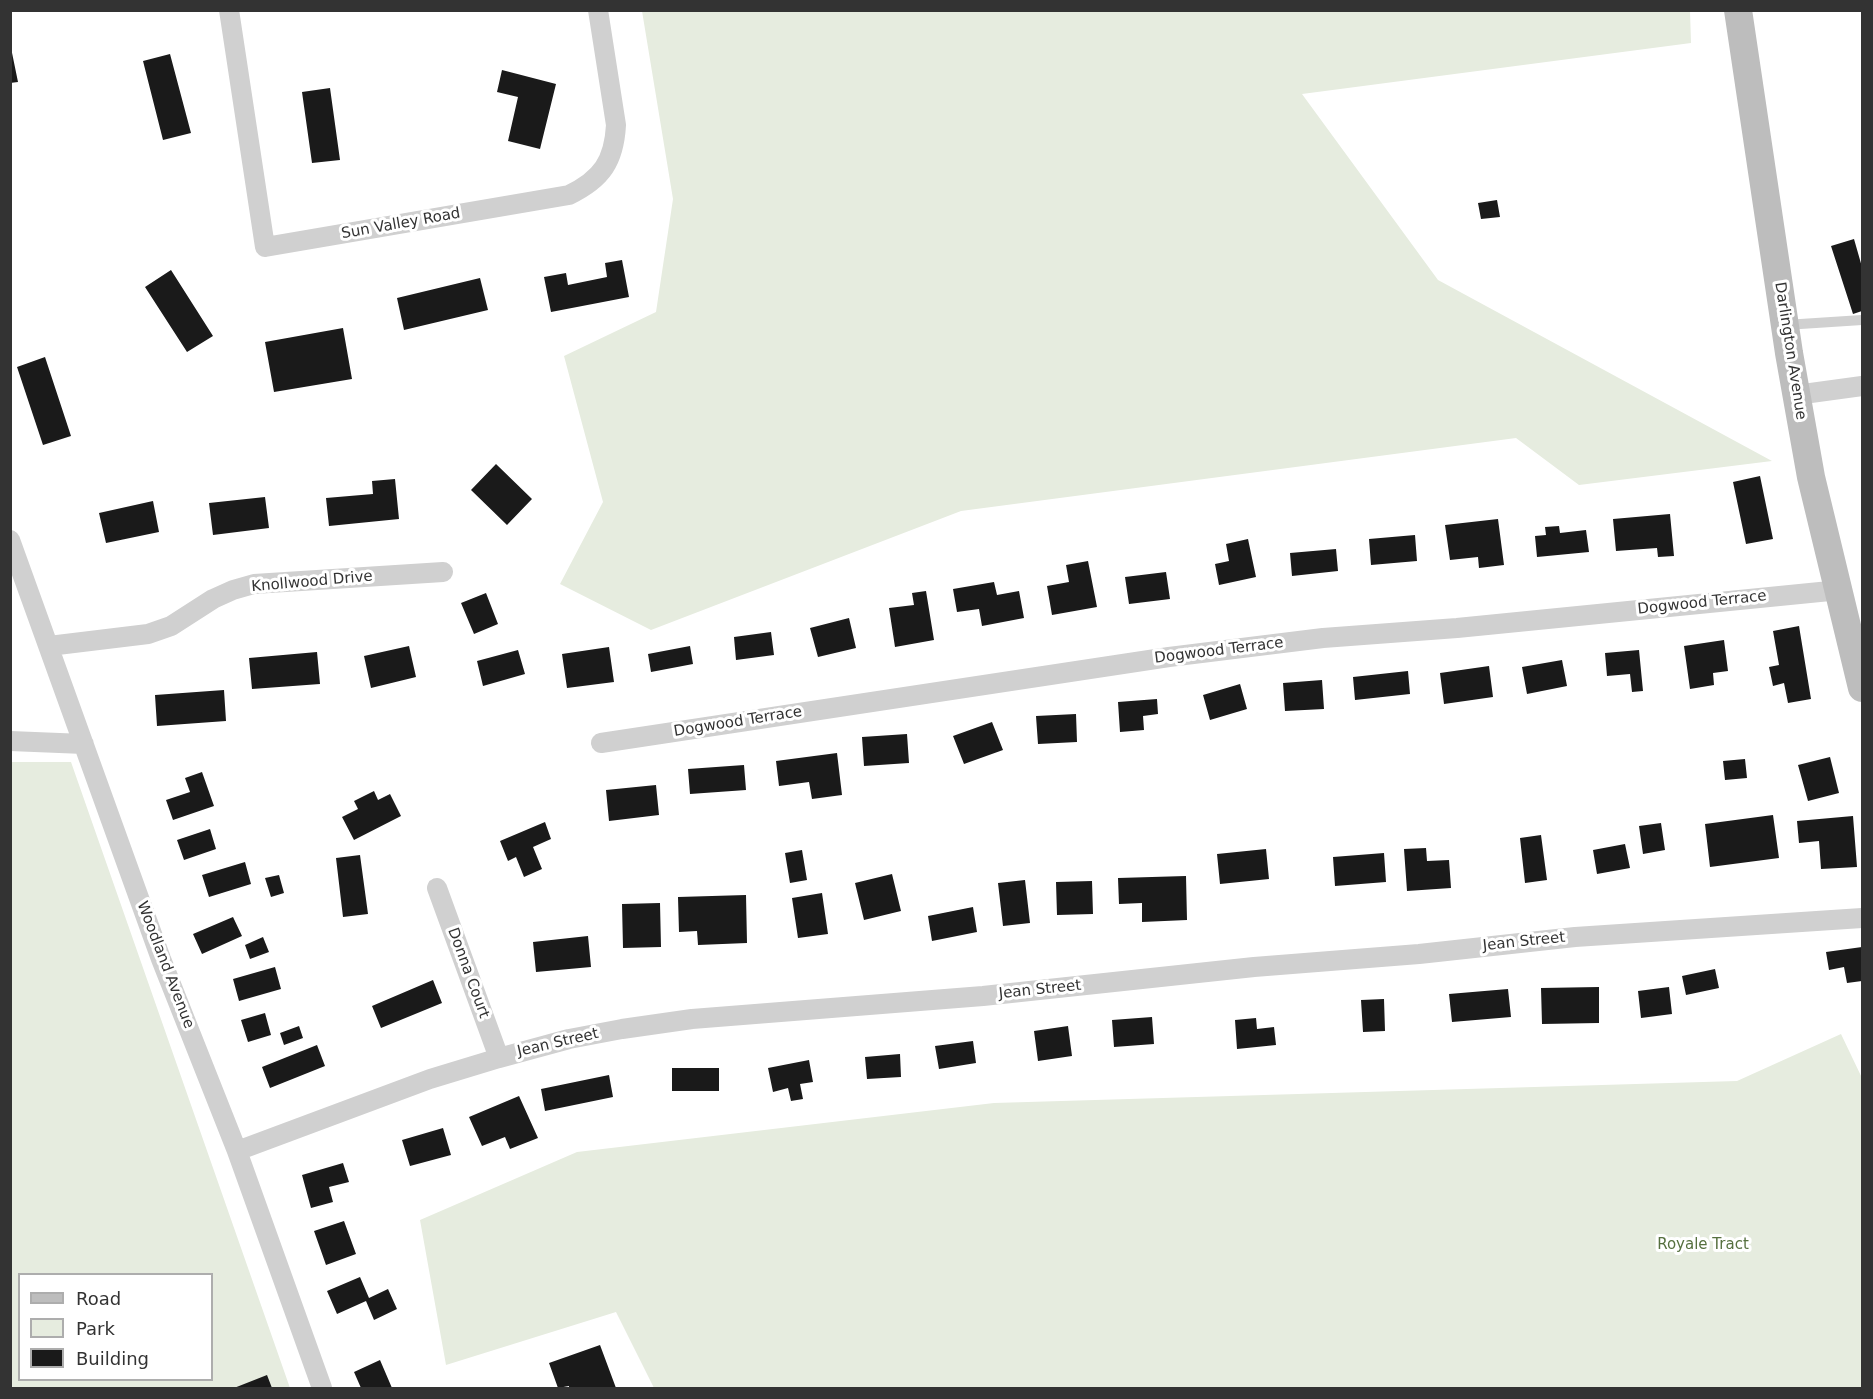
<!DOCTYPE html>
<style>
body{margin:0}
#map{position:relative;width:1873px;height:1399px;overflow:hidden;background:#fff;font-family:"DejaVu Sans",sans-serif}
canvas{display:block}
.frame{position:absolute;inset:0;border:12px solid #333;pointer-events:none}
.legend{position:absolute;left:18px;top:1273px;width:195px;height:108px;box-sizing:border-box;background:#fff;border:2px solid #adadad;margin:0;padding:8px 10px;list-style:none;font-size:18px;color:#333}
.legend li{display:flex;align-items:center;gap:12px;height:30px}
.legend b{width:30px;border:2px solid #adadad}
</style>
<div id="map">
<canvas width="1873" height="1399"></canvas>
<div class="frame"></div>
<ul class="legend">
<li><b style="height:8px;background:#bdbdbd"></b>Road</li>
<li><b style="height:16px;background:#e6ecdf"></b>Park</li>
<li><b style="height:16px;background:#1a1a1a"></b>Building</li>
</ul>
</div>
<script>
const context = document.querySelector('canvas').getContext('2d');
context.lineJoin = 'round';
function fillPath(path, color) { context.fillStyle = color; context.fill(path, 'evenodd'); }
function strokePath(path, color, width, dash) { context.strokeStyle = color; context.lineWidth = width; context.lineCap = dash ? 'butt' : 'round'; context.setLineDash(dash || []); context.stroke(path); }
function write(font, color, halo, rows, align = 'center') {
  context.font = font + ' "DejaVu Sans",sans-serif'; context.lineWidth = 6; context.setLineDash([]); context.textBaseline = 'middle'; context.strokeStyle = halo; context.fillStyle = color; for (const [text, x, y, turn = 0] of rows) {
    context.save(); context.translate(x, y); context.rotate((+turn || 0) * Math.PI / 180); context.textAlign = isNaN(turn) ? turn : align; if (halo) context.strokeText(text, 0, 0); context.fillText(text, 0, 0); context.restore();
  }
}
fillPath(new Path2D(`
 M642 11H1690L1691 43 1302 94 1438 280 1772 461 1579 485 1516 438 961 511 651 630 560 584 603 502 564 356 656 312 673 199Z
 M10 762H71L290 1388H11ZM20 1274H212V1380H20Z
 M1841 1034 1862 1078V1388H654L616 1312 446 1365 420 1220 577 1152 994 1103 1737 1081Z`), '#e6ecdf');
fillPath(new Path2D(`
 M10 43 18 82 10 83Z
 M170 54 191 133 163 140 143 61Z
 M502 70 556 84 540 149 508 141 518 97 497 92Z
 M330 88 340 160 312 163 302 92Z
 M1497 200 1500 217 1481 219 1478 203Z
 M1854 239 1862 267V311L1853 314 1831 246Z
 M622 260 629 297 551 312 544 277 566 273 568 285 607 277 605 263Z
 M171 270 213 336 187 352 145 287Z
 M480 278 488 310 404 330 397 298Z
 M343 328 352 379 274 392 265 342Z
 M45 357 71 436 43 445 17 367Z
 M496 464 532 499 507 525 471 490Z
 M1760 476 1773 539 1746 544 1733 482Z
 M395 479 399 519 329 526 326 498 373 494 372 481Z
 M265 497 269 528 213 535 209 503Z
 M153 501 159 532 106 543 99 513Z
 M1670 514 1674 556 1658 557 1657 548 1616 551 1613 519Z
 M1498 519 1504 565 1479 568 1478 557 1450 560 1445 525Z
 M1559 526 1560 533 1586 530 1589 552 1537 557 1535 536 1546 535 1545 527Z
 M1415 535 1417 561 1371 565 1369 539Z
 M1248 539 1256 577 1219 585 1215 564 1229 561 1226 544Z
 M1336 549 1338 571 1292 576 1290 553Z
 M1088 561 1097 607 1052 615 1047 586 1069 582 1066 565Z
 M1166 572 1170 599 1129 604 1125 577Z
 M994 582 997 595 1019 591 1024 618 982 626 979 609 957 612 953 589Z
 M926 591 934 640 895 647 889 608 914 605 912 593Z
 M486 593 498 624 474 634 461 603Z
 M849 618 856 648 818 657 810 628Z
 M1799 626 1811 699 1788 703 1784 683 1773 686 1769 667 1779 665 1773 631Z
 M771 632 774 655 736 660 734 637Z
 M1724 640 1728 671 1713 673 1714 685 1690 689 1684 646Z
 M409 646 416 677 371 688 364 656Z
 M690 646 693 664 651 672 648 654Z
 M609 647 614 682 567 688 562 654Z
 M518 650 525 674 483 686 477 661Z
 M1639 650 1643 691 1632 692 1630 674 1607 676 1605 653Z
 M317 652 320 684 252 689 249 658Z
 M1562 660 1567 686 1527 694 1522 667Z
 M1489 666 1493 697 1444 704 1440 673Z
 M1408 671 1410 694 1355 700 1353 677Z
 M1322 680 1324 709 1285 711 1283 683Z
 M1240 684 1247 709 1210 720 1203 695Z
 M224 690 226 721 157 726 155 695Z
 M1157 699 1158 714 1143 716 1144 730 1120 732 1118 702Z
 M1076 714 1077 742 1038 744 1036 716Z
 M992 722 1003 750 964 764 953 736Z
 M907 734 909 763 864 766 862 737Z
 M837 753 842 795 812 799 809 782 779 786 776 761Z
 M1830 757 1839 793 1808 801 1798 765Z
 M1745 759 1747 778 1725 780 1723 761Z
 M744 765 746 790 690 794 688 769Z
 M202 772 214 806 173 820 166 800 190 792 185 778Z
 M656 785 659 815 609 821 606 790Z
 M374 791 378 800 390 794 401 816 354 840 342 817 358 809 354 801Z
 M1773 815 1779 858 1710 867 1705 824Z
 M1853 816 1857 867 1821 869 1819 841 1799 843 1797 821Z
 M545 822 551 839 533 847 542 869 524 877 516 857 508 861 500 841Z
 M1661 823 1665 850 1643 854 1639 826Z
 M210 829 216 849 184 860 177 840Z
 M1541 835 1547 880 1525 883 1520 838Z
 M1625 844 1630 868 1597 874 1593 850Z
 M1426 848 1427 861 1449 860 1451 888 1407 891 1404 849Z
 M1266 849 1269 879 1220 884 1217 854Z
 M802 850 807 880 790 883 785 853Z
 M1384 853 1386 882 1335 886 1333 857Z
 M360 855 368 914 343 917 336 858Z
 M245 862 251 884 209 897 202 875Z
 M892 874 901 911 864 920 855 883Z
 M279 875 284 893 271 897 265 878Z
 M1186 876 1187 920 1142 922V903L1119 904 1118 878Z
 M1025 880 1030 923 1003 926 998 883Z
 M1092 881 1093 914 1057 915 1056 882Z
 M822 893 828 934 798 938 792 898Z
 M746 895 747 943 698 945 697 931 679 932 678 897Z
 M660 903 661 947 623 948 622 904Z
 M973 907 977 932 932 941 928 916Z
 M233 917 242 936 202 954 193 934Z
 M588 936 591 967 536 972 533 942Z
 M263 937 269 952 250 959 245 945Z
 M1862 947V981L1847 983 1844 967 1829 970 1826 952Z
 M275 967 281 989 239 1001 233 979Z
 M1715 969 1719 988 1686 995 1682 976Z
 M433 980 442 1003 381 1028 372 1006Z
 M1599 987V1023L1542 1024 1541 988Z
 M1669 987 1672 1014 1641 1018 1638 991Z
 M1508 989 1511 1017 1452 1022 1449 994Z
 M1384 999 1385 1031 1363 1032 1361 1000Z
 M265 1013 271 1035 248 1042 241 1020Z
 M1152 1017 1154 1044 1114 1047 1112 1020Z
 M1256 1018 1257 1029 1274 1027 1276 1045 1237 1049 1235 1020Z
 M299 1026 303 1038 284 1045 280 1033Z
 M1068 1026 1072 1056 1038 1061 1034 1031Z
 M973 1041 976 1063 939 1069 935 1046Z
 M317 1045 325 1066 270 1088 262 1067Z
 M900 1054 901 1077 867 1079 865 1057Z
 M809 1060 813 1082 800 1084 803 1099 791 1101 788 1088 773 1092 768 1068Z
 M672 1068H719V1091H672Z
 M609 1075 613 1097 545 1111 541 1089Z
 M519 1096 538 1138 510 1149 505 1137 482 1146 469 1117Z
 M443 1128 451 1155 410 1166 402 1140Z
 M343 1163 349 1182 329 1187 333 1202 311 1208 302 1175Z
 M344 1221 356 1254 326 1265 314 1231Z
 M360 1277 369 1298 388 1289 397 1309 374 1320 366 1301 337 1314 327 1291Z
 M600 1345 616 1388H569V1386L558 1388 549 1363Z
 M380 1360 392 1388H361L354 1372Z
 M267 1375 272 1388H234Z`), '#1a1a1a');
strokePath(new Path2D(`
 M1785 325 1862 320`), '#d0d0d0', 10);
strokePath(new Path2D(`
 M229 10 265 247 569 195C602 179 614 161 616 125L598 10
 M1796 395 1862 386
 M10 540 161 959 237 1151 322 1388
 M49 646 148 634 171 626 213 599 233 590 254 584 443 572
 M10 741 84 744
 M601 743 1169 657 1323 638 1457 628 1840 590
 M437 888 499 1058
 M237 1151 430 1079 499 1058 569 1039 622 1029 692 1019 983 996 1254 967 1419 954 1575 937 1862 918`), '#d0d0d0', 20);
strokePath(new Path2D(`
 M1738 10 1789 353 1811 477 1862 688`), '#bdbdbd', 28);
write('15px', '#333', '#fff', [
 ["Sun Valley Road",401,224,-10],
 ["Darlington Avenue",1790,351,81],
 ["Knollwood Drive",312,582,-5],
 ["Dogwood Terrace",1702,603,-6],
 ["Dogwood Terrace",1219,651,-7],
 ["Dogwood Terrace",738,722,-9],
 ["Jean Street",1524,942,-6],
 ["Woodland Avenue",165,965,69],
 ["Donna Court",468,973,70],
 ["Jean Street",1040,990,-6],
 ["Jean Street",558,1043,-13]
]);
write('15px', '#56703f', '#fff', [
 ["Royale Tract",1703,1245]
]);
</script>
